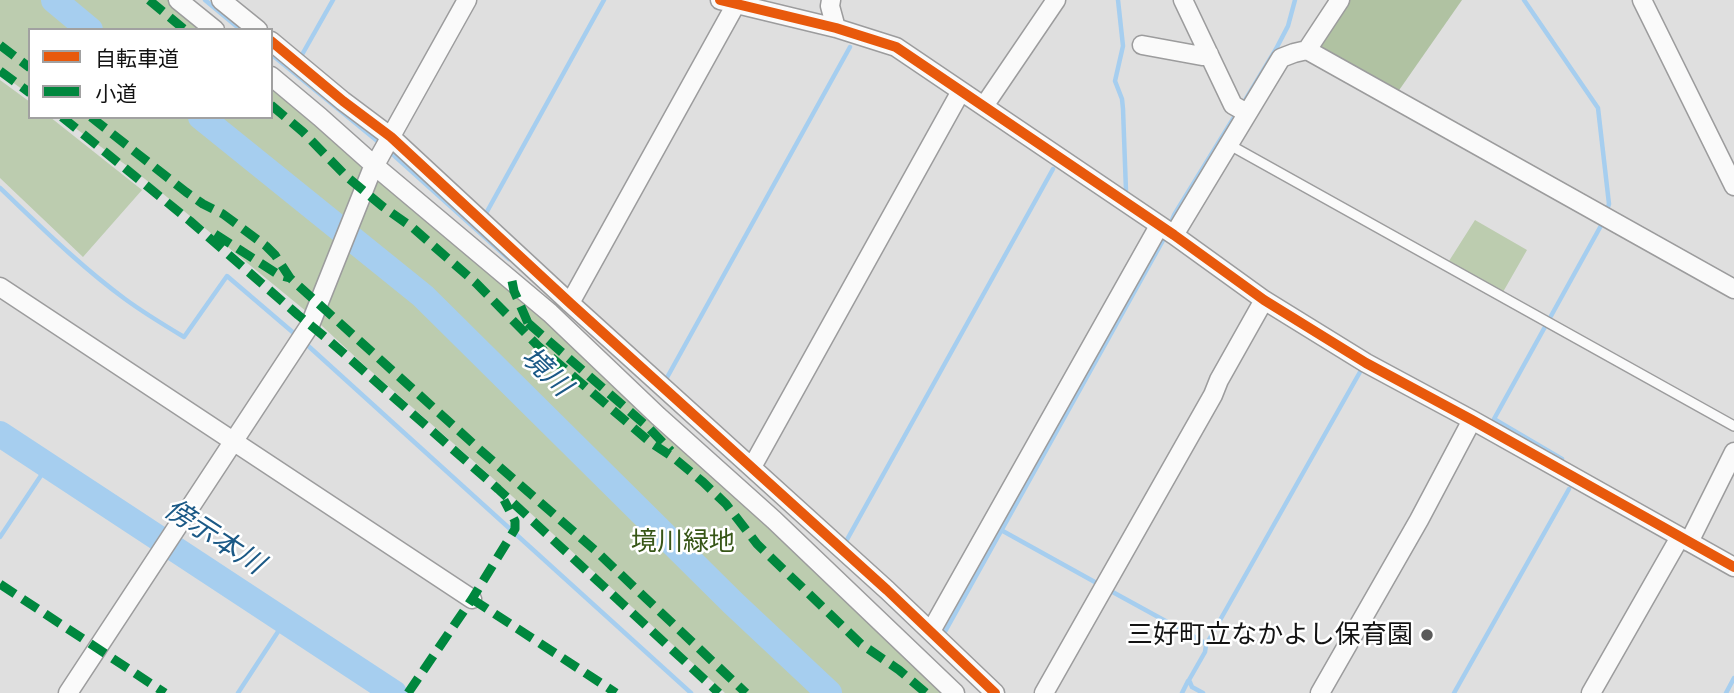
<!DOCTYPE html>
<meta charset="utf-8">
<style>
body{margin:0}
#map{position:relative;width:1734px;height:693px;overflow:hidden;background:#dfdfdf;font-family:"Alegreya Sans","Noto Sans JP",sans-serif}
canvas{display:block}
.legend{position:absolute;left:28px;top:28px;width:245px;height:91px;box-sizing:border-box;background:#fff;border:2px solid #a1a1a1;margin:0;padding:9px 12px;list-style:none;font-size:21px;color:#131313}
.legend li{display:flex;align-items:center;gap:14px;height:35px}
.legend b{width:35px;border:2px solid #a1a1a1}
</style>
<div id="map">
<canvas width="1734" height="693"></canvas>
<ul class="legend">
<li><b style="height:9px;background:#e8590c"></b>自転車道</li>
<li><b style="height:9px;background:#00873e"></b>小道</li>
</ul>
</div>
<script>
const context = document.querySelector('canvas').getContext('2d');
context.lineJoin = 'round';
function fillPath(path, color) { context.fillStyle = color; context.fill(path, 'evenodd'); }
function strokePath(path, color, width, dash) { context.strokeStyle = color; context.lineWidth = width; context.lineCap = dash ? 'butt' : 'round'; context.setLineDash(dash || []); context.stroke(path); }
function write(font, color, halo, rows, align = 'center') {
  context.font = font + ' "Alegreya Sans","Noto Sans JP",sans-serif'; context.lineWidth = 5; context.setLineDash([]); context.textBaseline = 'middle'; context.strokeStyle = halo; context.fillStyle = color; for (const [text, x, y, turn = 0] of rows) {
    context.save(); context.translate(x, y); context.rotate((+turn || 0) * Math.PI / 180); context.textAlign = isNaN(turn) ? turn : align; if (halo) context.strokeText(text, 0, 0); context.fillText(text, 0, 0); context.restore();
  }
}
fillPath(new Path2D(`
 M0 0H187L221 30H30V95L0 73Z
 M271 74 397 183 957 693H725L486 472 364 365 307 312 145 179 60 117H271Z
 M0 80 30 102V117H50L142 190 83 257 0 178Z
 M1475 220 1527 250 1503 292 1449 261Z`), '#bcccaf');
fillPath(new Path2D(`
 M1345 0H1462L1395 96 1313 51Z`), '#b0c2a2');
strokePath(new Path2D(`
 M205 0 241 30
 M1118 0 1123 46 1115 81 1122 99 1123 109 1126 191
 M1524 0 1598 108 1609 204 1606 213
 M271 54 381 144
 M299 60 333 0
 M1241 107 1276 49 1288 26 1295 0
 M388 150 509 259
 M0 188C40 226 80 266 125 299 144 313 164 325 184 337L227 276 296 335
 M484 217 604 0
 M1169 227 1174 215 1236 114
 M305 343 691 693
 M664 383 850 47
 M1562 459 1494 419 1603 222
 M1001 530 1102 586
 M0 537 48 465
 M844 545 1053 169
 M1109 590 1202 641 1206 645 1205 652 1189 680 1192 687 1203 693
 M942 637 1166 235
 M1206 645 1360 372
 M238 693 285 621
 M1182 693 1188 681
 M1454 693 1569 489
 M1726 693 1734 678`), '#a6ceef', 4.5);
strokePath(new Path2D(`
 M54 0 90 30
 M201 117 423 296 733 603 829 693
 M0 434 394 693`), '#a6ceef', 26);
const service = new Path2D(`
 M1228 144 1734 426`);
const minor = new Path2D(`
 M178 0 215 30
 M221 0 258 30
 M720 0 836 28 896 47 1174 235 1264 300 1366 363 1472 420 1734 567
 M831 0 830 6 836 28
 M1183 0 1233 105 1247 113
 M1642 0 1734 186
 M271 41 343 101 391 137 570 303 887 590 995 693
 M1142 45 1202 56 1209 54
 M1307 50 1340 0
 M271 76 320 117 375 166 550 313 658 416 774 520 955 693
 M984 106 1056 0
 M1174 235 1281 58 1294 53 1307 50 1734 289
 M0 287 472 599
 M570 303 736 4
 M752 467 961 91
 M1689 542 1734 452
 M931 631 1159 226
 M68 693 310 325 371 172 467 0
 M1044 693 1213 395 1219 380 1264 300
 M1320 693 1419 520 1472 420
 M1591 693 1680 537`);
strokePath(service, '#9c9c9d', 12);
strokePath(minor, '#9c9c9d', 21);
strokePath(service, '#fafafa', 9);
strokePath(minor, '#fafafa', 18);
strokePath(new Path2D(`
 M149 0 185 30
 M0 45 30 68
 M0 71 30 93
 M271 105 303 132 346 176 382 206 413 228 476 283 538 346 650 442 674 458 703 482 726 504 757 544 861 644 899 670 926 693
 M62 117 190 221 298 315 325 337 498 489 719 693
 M91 117 186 192 203 204 223 214 266 246 275 255 290 278 478 448 597 552 746 693
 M215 234 279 275 290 278
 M512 281 514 291 528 323 525 327
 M528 323 649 428 671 451
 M0 584 165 693
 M472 599 616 693
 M408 693 472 599 515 529V521L504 500`), '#00873e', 9, [18, 9]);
strokePath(new Path2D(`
 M720 0 836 28 896 47 1174 235 1264 300 1366 363 1472 420 1734 567
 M271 41 343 101 391 137 570 303 887 590 995 693`), '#e8590c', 10);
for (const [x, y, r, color] of [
 [1427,635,7,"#5a5a5a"]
]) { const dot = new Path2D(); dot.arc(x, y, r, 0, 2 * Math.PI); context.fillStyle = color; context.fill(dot); strokePath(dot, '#fff', 2.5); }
write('26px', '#375617', '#fff', [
 ["境川緑地",683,542]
]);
write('26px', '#131313', '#fff', [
 ["三好町立なかよし保育園",1413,635]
], 'right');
write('italic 28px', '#1b5986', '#fff', [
 ["境川",546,372,44],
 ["傍示本川",214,537,33]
]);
</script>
